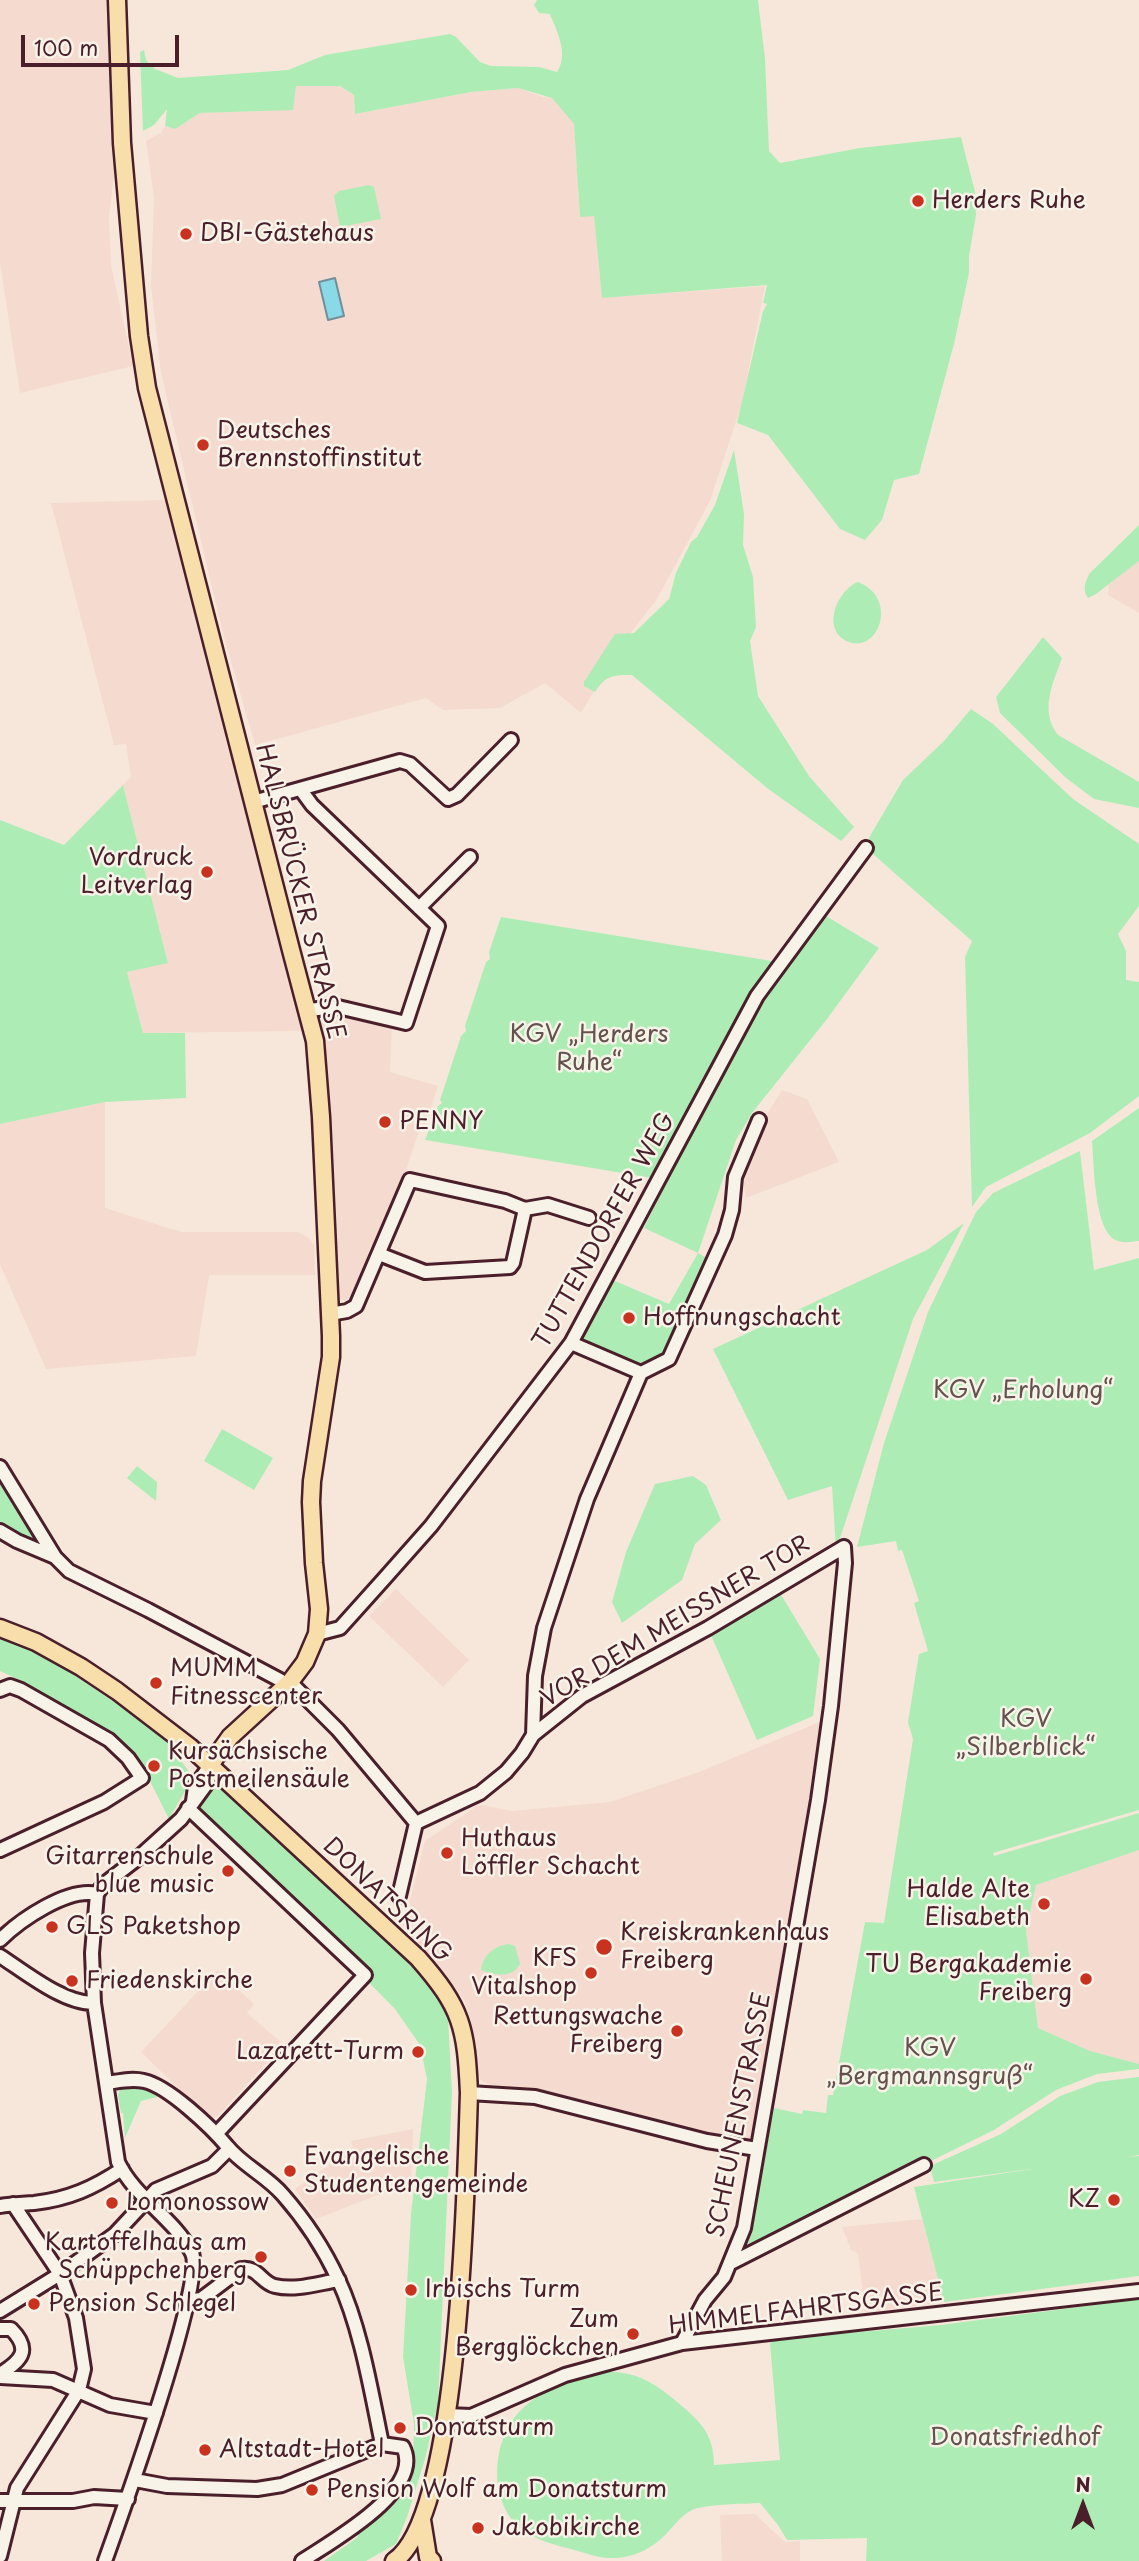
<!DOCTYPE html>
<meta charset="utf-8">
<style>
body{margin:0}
#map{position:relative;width:1139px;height:2561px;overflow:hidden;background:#f7e7db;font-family:"Playpen Sans",sans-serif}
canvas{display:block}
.north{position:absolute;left:1048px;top:2470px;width:70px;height:70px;-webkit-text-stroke:5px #f7f3e8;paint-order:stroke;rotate:0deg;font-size:19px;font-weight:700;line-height:28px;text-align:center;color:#4a1f2b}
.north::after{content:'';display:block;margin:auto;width:24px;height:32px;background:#4a1f2b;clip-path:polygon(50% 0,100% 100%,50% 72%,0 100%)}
.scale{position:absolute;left:21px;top:35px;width:158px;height:32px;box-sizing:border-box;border:4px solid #4a1f2b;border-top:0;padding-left:9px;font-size:21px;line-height:24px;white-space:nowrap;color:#4a1f2b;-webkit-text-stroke:5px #f7f3e8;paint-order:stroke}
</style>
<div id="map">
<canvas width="1139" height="2561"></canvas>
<div class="north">N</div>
<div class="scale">100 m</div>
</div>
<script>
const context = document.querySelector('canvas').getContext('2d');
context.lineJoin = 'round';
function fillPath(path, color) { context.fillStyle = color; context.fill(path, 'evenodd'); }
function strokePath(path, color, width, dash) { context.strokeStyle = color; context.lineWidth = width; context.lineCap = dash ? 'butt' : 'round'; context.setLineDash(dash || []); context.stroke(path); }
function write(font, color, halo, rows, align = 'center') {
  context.font = font + ' "Playpen Sans",sans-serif'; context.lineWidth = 5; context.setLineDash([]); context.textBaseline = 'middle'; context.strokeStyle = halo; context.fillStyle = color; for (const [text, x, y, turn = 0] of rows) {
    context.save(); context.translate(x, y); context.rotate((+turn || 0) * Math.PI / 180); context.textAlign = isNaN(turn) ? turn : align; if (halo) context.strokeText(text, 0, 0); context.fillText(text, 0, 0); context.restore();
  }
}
fillPath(new Path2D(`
 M0 0H110L115 167 109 217 111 265 133 366 20 393 0 263Z
 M296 86H340L354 95 355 114 471 92 518 88 543 97 553 98 574 124 580 216 594 215 602 298 765 286 742 403 710 501 657 599 619 648 581 713 545 683 500 708 443 710 426 698 255 745 223 633 161 373 151 286 154 197 146 141 162 132 165 126 175 129 200 113 266 111Z
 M165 500 231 756 305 1031 143 1033 127 972 168 962 123 785 131 777 126 744 114 745 51 503Z
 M1139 561V613L1108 595 1109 583Z
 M327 1010 392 1026 390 1072 438 1086 425 1125 420 1127 398 1195 375 1244 371 1246 351 1297 345 1301 339 1299 336 1290 332 1212 334 1167 321 1017Z
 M782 1090 807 1099 839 1162 746 1198 741 1172 763 1121Z
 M105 1102V1208L181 1232H298L309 1238 314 1245 315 1275H209L196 1356 46 1369 0 1264V1124Z
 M396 1589 469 1660 443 1687 369 1616Z
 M822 1721 755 2142 660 2124 581 2101 529 2089 492 2086 483 2082 478 2076 471 2020 464 1999 403 1926 390 1916 396 1911 406 1916 425 1841 477 1806 482 1805 512 1811 610 1802 699 1772Z
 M1139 1850V2064L1090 2051 1038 2028 1026 1930 1036 1885Z
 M218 1970 254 2004 247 2013 283 2044 218 2116 210 2119 141 2052Z
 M413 2129 411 2182 316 2219 295 2189 353 2148 351 2141Z
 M922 2219 944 2302 865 2312 858 2253 851 2250 842 2227Z
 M755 2514 785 2542 800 2541V2561H722L720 2515Z`), '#f4dacf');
fillPath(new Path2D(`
 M537 0H758L765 59 769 151 780 163 860 148 961 137 975 192 976 215 969 256V273L954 344 919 474 894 480 882 520 865 540 840 529 768 435 737 423 763 311 767 304 763 303 767 285 602 298 594 216 580 217 574 124 552 98 518 88 471 92 355 114 354 95 340 86H296L293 110 200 113 175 129 165 126 167 109 154 125 143 131 140 52 144 50 146 60 155 69 178 78 288 70 325 55 450 34 456 37 480 62 491 66 539 67 557 72C569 54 557 32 550 14L539 13 534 5Z
 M369 185 374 187 381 219 340 227 334 196 339 191Z
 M734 450 744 514 743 545 753 577 756 627 750 641 758 696 809 776 854 827 841 841 767 788 632 675C613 675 606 675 595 692L584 686V682L615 634 634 633 669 599 676 573 691 542 697 537 715 505Z
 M1139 525V561L1096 594 1088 598C1082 590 1085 581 1090 573Z
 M858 582C899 598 879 653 849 642 820 631 837 590 858 582Z
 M1043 637 1062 658C1053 684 1039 710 1058 735L1139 782V808L1094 799 1066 778 1000 713 996 697Z
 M971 709 993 724 1073 799 1139 844V906L1118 934 1126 951V980L1139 982V1096L1090 1133 986 1187 972 1207 965 957 972 941 866 848 870 836 903 780 944 741Z
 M123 785 168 963 127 972 143 1033H185L186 1098 105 1102 0 1124V820L64 845Z
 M821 913 879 948 827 1019 752 1113 736 1140 698 1253 712 1261 669 1359 641 1373 571 1343 608 1278 669 1304 698 1253 644 1228C698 1120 747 1009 821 913Z
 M501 917 778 962 658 1179 425 1140 438 1106 442 1103 440 1100 461 1036 466 1031 465 1026 486 962 490 959 489 952Z
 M1139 1108V1241C1130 1242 1120 1244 1112 1238 1094 1222 1094 1165 1092 1141Z
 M1080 1151 1094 1270 1139 1258V1810L993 1853 994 1856 1139 1813V1850L1036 1885 1026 1930 1038 2028 1090 2051 1139 2064V2069L1097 2074 1056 2090 994 2130 744 2253 750 2238 774 2108 802 2114 803 2110 826 2113 828 2095H833L865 1922 884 1923 913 1739 908 1722 919 1654 928 1651 914 1603 919 1601 902 1550 898 1551 896 1541 857 1547 884 1443 928 1312 976 1212 993 1193Z
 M964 1223 913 1319 836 1550 832 1486 788 1500 713 1349 927 1250Z
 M222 1429 273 1458 254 1490 204 1461Z
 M137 1466 157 1482 156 1501 127 1478Z
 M693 1476 706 1485 721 1520 695 1544 682 1580 622 1623 612 1602 626 1552 655 1484Z
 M0 1483 35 1542 32 1546 0 1527Z
 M780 1593 820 1659 813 1716 757 1740 710 1633Z
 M0 1637 47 1657 162 1734 192 1776 191 1781 169 1819 148 1777 119 1740 22 1681 0 1671Z
 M216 1784 384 1935 417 1968 433 1987 448 2018 452 2092 438 2403 425 2459 407 2517 396 2544 366 2561H324L358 2537 356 2533 397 2500 408 2484 413 2459 414 2424 403 2357 411 2214 427 2079 420 2045 395 2009 198 1809Z
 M509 1944 515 1946 520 1964C512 1979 494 1975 481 1970 483 1955 494 1946 509 1944Z
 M1139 2077V2155L1126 2157 1139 2156V2276L944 2302 914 2187 1039 2168 934 2182 930 2166 1001 2134 1060 2096 1098 2082Z
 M125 2088 144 2089 157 2094V2097L141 2101 125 2138 123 2113H121L118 2095 120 2090Z
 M1139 2299V2561H866L867 2538 787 2540 778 2525 760 2503C745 2504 704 2504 692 2510 679 2517 672 2529 661 2539 646 2552 628 2559 608 2558 594 2557 580 2551 567 2548 550 2544 532 2538 519 2527 487 2498 493 2440 519 2412 533 2397 549 2389 568 2381 609 2366 637 2369 671 2397 696 2418 714 2430 714 2465L780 2460 770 2343 777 2339 941 2325Z`), '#adedb5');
const water = new Path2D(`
 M335 278 344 316 328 320 319 282Z`);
fillPath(water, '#89d9e6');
strokePath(water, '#708f9b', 2);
const minor = new Path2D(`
 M301 790 312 805 438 926 406 1023 338 1007 308 1010
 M253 802 400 761 410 764 448 799 457 795 511 740
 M419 908 470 857
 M379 1254 425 1272 510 1267 513 1263 525 1209
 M330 1314 347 1311 356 1306 410 1180 505 1201 525 1209 548 1205 589 1218
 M571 1343 641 1373
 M0 1467 55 1557 69 1571 148 1610 280 1680 286 1686
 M0 1531 17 1541 55 1557
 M317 1634 340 1628 384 1579 431 1526 571 1343 757 996 866 848
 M290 1682 338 1730 416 1823 399 1896
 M0 1690 10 1686 21 1690 109 1740 128 1758 142 1778 104 1802 0 1850
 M533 1735 582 1696 708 1628 844 1547 845 1563 831 1706 818 1800 744 2228 724 2277 705 2300 682 2343
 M193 1801 195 1787 209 1767
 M188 1808 365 1975 217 2133
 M416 1823 480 1793 506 1772 522 1753 533 1735 535 1676 544 1628 587 1499 641 1373 669 1359 725 1235 732 1210 735 1177 759 1120
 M0 1940C20 1920 68 1887 97 1894
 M0 1956C25 1972 64 2004 94 2003
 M107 2083C120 2081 132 2078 144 2081 168 2086 211 2127 227 2146 242 2165 267 2176 283 2195 305 2220 324 2249 338 2279 361 2328 371 2391 382 2444
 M469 2093 535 2097 707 2141 757 2149
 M0 2206C11 2204 22 2204 34 2203 69 2199 93 2188 122 2169
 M731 2263 924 2165
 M188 2301 201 2299 241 2269C258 2266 261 2283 275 2286 296 2291 319 2283 339 2280
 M0 2311 60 2274 115 2234 156 2190 212 2166 229 2149
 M0 2329H11C32 2350 21 2361 0 2374
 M0 2377 53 2380 110 2405 156 2413
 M447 2415 471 2416 565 2375 682 2343 1139 2291
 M135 2480 167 2486 257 2489 282 2485 382 2444 403 2447C425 2490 332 2541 302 2561
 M0 2501H73L94 2497 128 2499
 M0 2556 17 2488 79 2390 84 2369 76 2318 60 2274 13 2204
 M105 2561C120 2519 206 2281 192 2253 174 2218 135 2198 118 2162L94 2003 92 1953 97 1894 103 1885 138 1858 181 1819 208 1782 210 1765`);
const major = new Path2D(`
 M117 0 122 143 139 336 147 388 291 950 315 1041 321 1117 331 1336V1357L312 1481 311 1502 314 1563 319 1609 317 1634 305 1662 290 1682 230 1737 210 1765
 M0 1628 36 1642 81 1667 117 1691 190 1747 418 1958C462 2008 466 2027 469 2093 466 2177 461 2517 394 2561
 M422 2520 428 2557 432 2561`);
strokePath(minor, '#4a1f2b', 18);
strokePath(major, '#4a1f2b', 21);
strokePath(minor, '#f7f3e8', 12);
strokePath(major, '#f8deab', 16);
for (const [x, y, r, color] of [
 [918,201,7,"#c8321e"],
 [186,234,7,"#c8321e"],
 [203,445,7,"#c8321e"],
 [207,872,7,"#c8321e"],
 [385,1122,7,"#c8321e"],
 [629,1318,7,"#c8321e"],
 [156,1683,7,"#c8321e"],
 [154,1766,7,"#c8321e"],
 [447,1853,7,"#c8321e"],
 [228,1871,7,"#c8321e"],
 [1044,1904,7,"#c8321e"],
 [52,1927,7,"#c8321e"],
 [604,1947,9,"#c8321e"],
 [591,1973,7,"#c8321e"],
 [1086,1979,7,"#c8321e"],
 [72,1981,7,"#c8321e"],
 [677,2031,7,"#c8321e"],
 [418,2052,7,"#c8321e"],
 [290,2171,7,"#c8321e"],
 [1114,2200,7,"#c8321e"],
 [112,2203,7,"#c8321e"],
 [261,2257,7,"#c8321e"],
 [411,2290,7,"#c8321e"],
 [34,2304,7,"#c8321e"],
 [633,2334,7,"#c8321e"],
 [400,2428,7,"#c8321e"],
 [205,2450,7,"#c8321e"],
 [312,2490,7,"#c8321e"],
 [478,2528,7,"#c8321e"]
]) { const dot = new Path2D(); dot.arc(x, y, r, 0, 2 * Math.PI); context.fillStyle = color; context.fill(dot); strokePath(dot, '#f7f3e8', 2.5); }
write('24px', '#4a1f2b', '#f7f3e8', [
 ["Herders Ruhe",932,201],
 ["DBI-Gästehaus",200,234],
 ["Deutsches",217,431],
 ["Brennstoffinstitut",217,459],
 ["Vordruck",193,858,"right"],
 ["Leitverlag",193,886,"right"],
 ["PENNY",399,1122],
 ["Hoffnungschacht",643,1318],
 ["MUMM",170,1669],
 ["Fitnesscenter",170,1697],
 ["Kursächsische",168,1752],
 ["Postmeilensäule",168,1780],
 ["Huthaus",461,1839],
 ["Löffler Schacht",461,1867],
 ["Gitarrenschule",214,1857,"right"],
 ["blue music",214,1885,"right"],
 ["Halde Alte",1030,1890,"right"],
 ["Elisabeth",1030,1918,"right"],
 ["GLS Paketshop",66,1927],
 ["Kreiskrankenhaus",620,1933],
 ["Freiberg",620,1961],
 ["KFS",577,1959,"right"],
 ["Vitalshop",577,1987,"right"],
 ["TU Bergakademie",1072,1965,"right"],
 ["Freiberg",1072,1993,"right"],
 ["Friedenskirche",86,1981],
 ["Rettungswache",663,2017,"right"],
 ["Freiberg",663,2045,"right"],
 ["Lazarett-Turm",404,2052,"right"],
 ["Evangelische",304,2157],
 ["Studentengemeinde",304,2185],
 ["KZ",1100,2200,"right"],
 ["Lomonossow",126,2203],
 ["Kartoffelhaus am",247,2243,"right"],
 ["Schüppchenberg",247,2271,"right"],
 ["Irbischs Turm",425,2290],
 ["Pension Schlegel",48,2304],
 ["Zum",619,2320,"right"],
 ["Bergglöckchen",619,2348,"right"],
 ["Donatsturm",414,2428],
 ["Altstadt-Hotel",219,2450],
 ["Pension Wolf am Donatsturm",326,2490],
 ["Jakobikirche",492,2528]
], 'left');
write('24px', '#4a1f2b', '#f7f3e8', [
 ["HALSBRÜCKER STRASSE",299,892,76],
 ["TUTTENDORFER WEG",605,1231,-61],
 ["VOR DEM MEISSNER TOR",676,1622,-31],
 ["DONATSRING",387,1901,44],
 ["SCHEUNENSTRASSE",740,2115,-79],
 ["HIMMELFAHRTSGASSE",806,2310,-7]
]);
write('24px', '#63524e', '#f7f3e8', [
 ["KGV „Herders",589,1035],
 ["Ruhe“",589,1063],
 ["KGV „Erholung“",1023,1391],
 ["KGV",1026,1720],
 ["„Silberblick“",1026,1748],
 ["KGV",930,2049],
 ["„Bergmannsgruß“",930,2077],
 ["Donatsfriedhof",1015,2438]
]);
</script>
